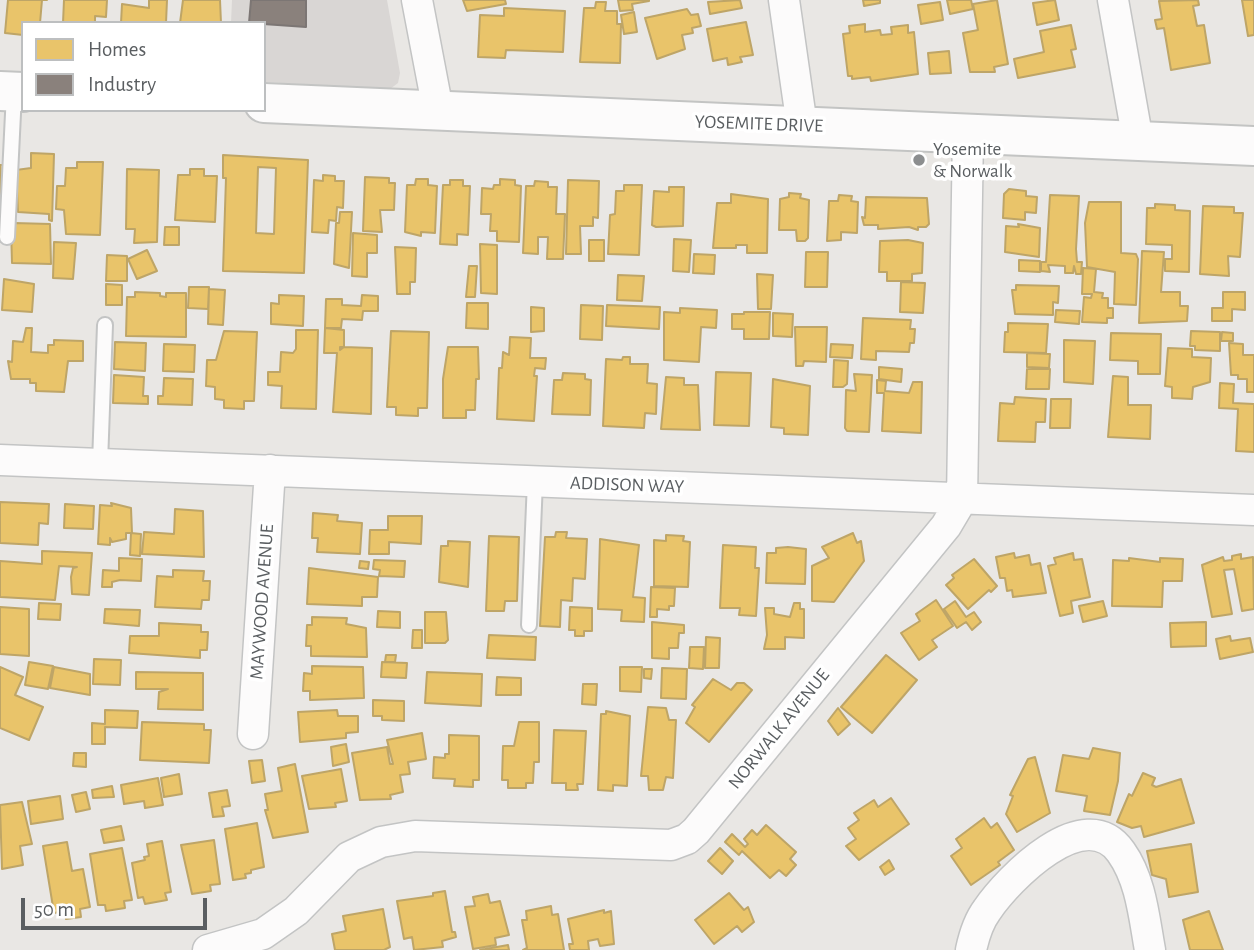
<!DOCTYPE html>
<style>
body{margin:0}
#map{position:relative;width:1254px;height:950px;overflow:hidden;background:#e9e7e4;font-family:"Alegreya Sans",sans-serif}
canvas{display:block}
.legend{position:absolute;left:21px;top:21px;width:245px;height:91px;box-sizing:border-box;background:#fff;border:2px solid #bdbfc0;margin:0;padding:9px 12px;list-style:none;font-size:21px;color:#5a5e61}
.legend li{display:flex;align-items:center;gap:14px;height:35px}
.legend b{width:35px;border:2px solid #bdbfc0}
.scale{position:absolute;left:21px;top:898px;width:186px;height:32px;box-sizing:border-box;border:4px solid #5a5e61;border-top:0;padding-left:9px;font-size:21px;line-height:24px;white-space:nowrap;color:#5a5e61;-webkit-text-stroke:5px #fff;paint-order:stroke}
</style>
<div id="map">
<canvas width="1254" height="950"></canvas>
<ul class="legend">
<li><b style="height:19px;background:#e9c46a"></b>Homes</li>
<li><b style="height:19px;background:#8a817c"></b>Industry</li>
</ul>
<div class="scale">50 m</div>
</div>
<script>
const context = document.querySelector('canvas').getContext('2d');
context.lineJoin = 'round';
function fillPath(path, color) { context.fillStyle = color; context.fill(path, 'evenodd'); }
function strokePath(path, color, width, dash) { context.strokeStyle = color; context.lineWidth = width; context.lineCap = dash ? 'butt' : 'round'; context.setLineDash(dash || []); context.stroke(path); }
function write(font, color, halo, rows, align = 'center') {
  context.font = font + ' "Alegreya Sans",sans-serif'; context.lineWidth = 7; context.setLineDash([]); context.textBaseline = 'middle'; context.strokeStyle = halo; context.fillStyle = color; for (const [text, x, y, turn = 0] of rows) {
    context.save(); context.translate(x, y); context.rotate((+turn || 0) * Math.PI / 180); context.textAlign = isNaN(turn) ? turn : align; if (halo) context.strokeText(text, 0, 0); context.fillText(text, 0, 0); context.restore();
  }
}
fillPath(new Path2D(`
 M232 0H387L400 73 398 83 390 89 264 82V23H231Z`), '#d9d6d4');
const homes = new Path2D(`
 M8 0H47H42L40 23H23V35L5 33Z
 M64 0H107L106 17 95 16V23H63Z
 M149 0H167L166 23H121L122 4 149 8Z
 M183 0H220L221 23H180Z
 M463 0H505L506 4 467 11Z
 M618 0H649V1L632 4 633 10 620 11Z
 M740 0 742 8 710 14 708 2Z
 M863 0H880V3L864 6Z
 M947 0H971L973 9 950 14Z
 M997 0 1008 64 994 67 995 72H970L963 33 978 30 973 4Z
 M1055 0 1059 20 1037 25 1033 3Z
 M1198 0 1199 5 1193 6 1197 26 1204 25 1210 63 1171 70 1164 28 1157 29 1155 20 1162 19 1159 1Z
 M1242 0H1254V35L1248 36Z
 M596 2H606L605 11H617V24H621L620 63 580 62 584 8H595Z
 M940 2 943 20 921 24 918 5Z
 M504 8 565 11 563 52 506 50 505 58 478 57 480 15 504 16Z
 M687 9 691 15 698 14 701 26 692 28 693 33 682 35 685 49 657 59 645 18Z
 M634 12 637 32 624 34 621 15Z
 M746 22 753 55 740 57 742 62 728 65 727 58 713 61 707 29Z
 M865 24V32L880 30 881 35 892 34 891 27 908 25V33L914 32 918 74 871 81 870 77 852 79V76H848L843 34 850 33 849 26Z
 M1071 25 1076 49 1071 50 1075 67 1018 78 1014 59 1044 52 1040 31Z
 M949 51 951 73 930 74 928 53Z
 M31 153 54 154 52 221 49 220V214L18 212 16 170 31 168Z
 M223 155 308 160 304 273 223 271 226 178H223ZM258 167 276 168 274 234 256 233Z
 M77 162H103L100 235 66 234 64 210 56 209 57 186H65L66 168H77Z
 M0 165H3L1 215H0Z
 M127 169 159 170 157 242 134 243 135 229H126Z
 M190 169H204V176H217L215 222 175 220 178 175H190Z
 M323 175 335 176V181H344L343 208 337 207 336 221 329 220 328 233 312 232 314 180 323 181Z
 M365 177 389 178V183H395L394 210H380L382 232 363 231Z
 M416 179H428V185L437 186 435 233 421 232V236L405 232 407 185H415Z
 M500 179 515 180V185L521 186 519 242 497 241V231H490L491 214H481L482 188 493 189 494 185H500Z
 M450 180H463V186H470L468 235 457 234V245L440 244 443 185H450Z
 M568 180 599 181 598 218 593 217V226H580L581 254H566Z
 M535 181 548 182V187H557L556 214H565L563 259H547L548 237H538V254L523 253 526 186H534Z
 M624 185H642L639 255 608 254 610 215 615 214 616 191H624Z
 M669 187H684L683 226 656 227 652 225 654 191 669 192Z
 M1009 189 1026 191V196L1037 197 1036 213 1025 212V220L1003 218 1004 194Z
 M789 193 801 194 800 198 809 200 808 238 805 241H797L796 230H779L780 199 789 197Z
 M731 194 768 199 767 253H747V245H736V248H713L717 203H731Z
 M839 195 852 196 851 201 858 202 857 233 841 232V240L827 241 829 201H838Z
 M1050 195 1079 196 1076 249 1077 262H1082L1081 274H1076L1074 266 1073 273H1065V266L1048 265 1050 272 1041 271V262H1046Z
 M866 197 927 198 929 224 926 227H918V230L909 227 878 229V225H864L862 217 865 218Z
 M1089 202H1121V253L1136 254 1138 259 1136 305 1114 304 1115 272 1087 267 1085 223Z
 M1155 204 1175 205V210L1190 211 1189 272 1165 271V259H1172V245L1146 244 1147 208H1155Z
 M1203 206 1234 207V213H1243L1240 257 1228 256 1229 276 1200 274Z
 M340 212H352L349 268 334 264 336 223H339Z
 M14 223 50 224 51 264 12 263 11 228Z
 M1018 224 1040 228 1039 257 1005 252 1006 226 1019 227Z
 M165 227H179V245H164Z
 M353 233 377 235V253H367V277L352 276Z
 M674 239 691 240 689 272 673 271Z
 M589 240H604V261H589Z
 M908 240 923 243 922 273 912 274V281H887V272H879L880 241Z
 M54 242 76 243 73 279 53 278Z
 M480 244 497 245V294L481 293Z
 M395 247 416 248 415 282H410V294H397Z
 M147 250 157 271 137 279 128 259Z
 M1142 251 1164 252 1161 292H1180V306H1188L1187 321 1139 323Z
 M806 252H828L827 287H805Z
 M694 254 715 255 714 274 693 273Z
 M107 255 127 256V281H106Z
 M1019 260 1040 261V272L1019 271Z
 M469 266H477L475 297H466Z
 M1083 268 1096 269 1094 292 1103 293 1102 298H1108V308H1113V318H1107V323L1082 322 1084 297 1091 298 1092 294H1082Z
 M757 274 773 275 771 309H758Z
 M618 275 644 276 642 301 617 300Z
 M4 279 34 284 32 312 2 310Z
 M901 282 925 283 923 313 900 312Z
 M106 284 122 285V305H106Z
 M1016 285 1059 286 1058 303 1053 302V315L1015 314 1012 290H1016Z
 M189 287H209L208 309 188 308Z
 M209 289 225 290 223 325 208 324Z
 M135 292 160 293V296L166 297V293H186V337L126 336 127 297H135Z
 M1223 292H1245V310L1232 309V321H1212V308H1223Z
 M279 295 304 296 303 326 271 324V303L279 304Z
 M362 295 378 296V311H363L362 320 342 319 341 328H325L326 299H342V305L361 306Z
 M467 303H488V329L466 328Z
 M581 305 603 306 602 340 580 339Z
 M607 305 660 307 659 329 606 326Z
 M531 307 544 308V331L531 332Z
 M680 308 717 310 716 328 701 327 699 362 664 360V312L680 313Z
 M1056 310 1080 311 1079 324 1055 322Z
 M744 312H770L769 339H744V329H732V314H744Z
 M773 313 793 314 792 337 773 336Z
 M863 318 911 320 910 329H915L914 343H910L909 352 876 351V360L861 359Z
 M1008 323 1048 324 1046 353 1004 352 1005 332H1008Z
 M795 327H827L826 362 804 361 803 366H796Z
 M26 328H32L31 352 48 353V345H54V340L83 341V361H68L64 392 36 391V383H30V379H11L8 361 12 362 13 341 23 342Z
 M325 328 344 330V347H340V350L344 347 372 348 371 414 333 412 337 353H324Z
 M296 330H318L316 409 281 408 282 386 268 385V372H280L281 352 293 353 296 349Z
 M224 331 257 332 254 401H244V409L224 408V400L215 399V387L206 386 207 360H216Z
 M391 331 429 332 427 408H418V416L396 415V407H387Z
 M1191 331 1220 332V351L1195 350V346H1190Z
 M1222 332 1233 333V341H1221Z
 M1111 333 1161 334 1160 374H1138V361L1110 360Z
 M510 337 531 338 530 358H546L545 369 535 368 534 376H537L534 421 497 419 499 368H502L503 352 509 355Z
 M1064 340 1095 341 1093 384 1064 382Z
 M115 342 146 343 145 371 114 369Z
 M1229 343 1243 344V355H1254V392H1247V379H1238V375H1231Z
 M164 344 195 345 194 372 163 371Z
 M831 344 853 345 852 358 830 357Z
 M448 347H478L479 379H476L475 410H466V418H443V379Z
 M1168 348 1192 349V357L1211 358 1210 382 1193 387 1192 399 1172 398V387L1165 386Z
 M1027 353 1050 354 1049 368 1027 367Z
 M623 357H630V364H648L647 383 657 384 656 414 645 413 644 428 603 426 606 359 622 360Z
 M834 360 848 361 847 384 843 387H833Z
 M879 367 902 369 901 382 879 379Z
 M1027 369H1050L1049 389H1026Z
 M716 372 751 373 749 426 714 425Z
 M563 373 585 374V379L591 380 590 415 552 414 554 380H562Z
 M854 374 872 375 869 432 847 431 845 428 846 390 856 391Z
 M114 375 144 377 143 396H148V404L113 403Z
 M1113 376 1128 377V405H1151L1150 439 1108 437Z
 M666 377 684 378V385H698L700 430 661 429Z
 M164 378 193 379 192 405 158 404V396H163Z
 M773 379 810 386 808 435 784 434V428L771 427Z
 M877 380 886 381 885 391 909 393 913 382H922L921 433 882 431 884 393H877Z
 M1220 383 1234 384 1233 403 1254 404V452L1236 451 1238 409 1219 408Z
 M1015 397 1046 399 1045 422H1036L1035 442 998 441 1000 403 1014 404Z
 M1051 399H1071L1070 428H1050Z
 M0 502 49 504 48 524 39 523 38 545 0 543Z
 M111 503 131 508 132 533H126V539L112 542 110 538V545L98 544 100 505 112 506Z
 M65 504 94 506 93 529 64 528Z
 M175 509 203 511 204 557 142 554 144 532 174 534Z
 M313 513 338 515 337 521 362 523 360 554 317 552 318 538H312Z
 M388 516H422L421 544 389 542V554H369L370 530H388Z
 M556 532H567L566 538 587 539 585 579 573 578 572 601 561 600 560 627 540 626 545 537H555Z
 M131 533 141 534 140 556 130 555Z
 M853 533 857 543 861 541 864 561 834 602 812 601V566L829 558 822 547Z
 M666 535 684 536 683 541 690 542 688 587 654 586V540L666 541Z
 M489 536 519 537 517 601H505L504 611H486Z
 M600 539 639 545 633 597 645 598 644 622 621 621 622 610 598 609Z
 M448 541 470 542 468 587 439 582 441 546H448Z
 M723 545 756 547 755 568H759L756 616 739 615 740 608H720Z
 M788 547 806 549 805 584 766 583 767 553H776V548Z
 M42 551 92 553 89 595 72 594 71 577 73 568 77 567 59 566 55 600 0 597V561L42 564Z
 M1014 553 1015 558 1029 555 1031 565 1040 563 1046 593 1013 597 1012 590 1007 591 1005 578H1000L996 557Z
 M1073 553 1074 560 1082 559 1090 597 1071 601 1073 613 1060 616 1048 566 1056 564 1054 558Z
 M1241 554V559L1253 557 1254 609 1242 611 1234 569 1224 570 1232 614 1212 617 1202 565 1223 557 1224 561 1232 560V556Z
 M119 558 142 559 141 581 120 580 112 582V587H102L103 570 119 571Z
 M1129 558 1160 562V558L1183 559 1182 581H1163L1162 607 1112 606 1113 560 1129 561Z
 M974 559 997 586 991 592 989 590 968 609 946 585 954 578 952 575Z
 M374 560 405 561 404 577 379 576 380 570 373 569Z
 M360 561 369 562 368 569 359 568Z
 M309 568 378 577 377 597H362V606L307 604Z
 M173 570 204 571 203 581H210L209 600H202L201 609 155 607 157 576 173 577Z
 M651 587 675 588 674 606H669V610L657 609V617H650Z
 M936 600 953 626 932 640 937 647 919 660 901 633 920 621 916 614Z
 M955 601 966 617 974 612 981 622 972 630 966 622 957 628 944 609Z
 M1103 601 1107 616 1083 622 1079 606Z
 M39 603 61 604 60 620 38 619Z
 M794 603H800V609H804V638L785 637V649H764L767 635 765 608H774V614L790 617Z
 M0 607 29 609V656L0 654Z
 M570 607 592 608V631H584V636H575V630H569Z
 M105 609 140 610 139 626 104 623Z
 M378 611 400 612V628L377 627Z
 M425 612H446L448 640 445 643H425Z
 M312 617 347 618 346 624 366 628 367 657 311 656V646H306L307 625H312Z
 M652 622 684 625V633H679L678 648H669V659L652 658Z
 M1206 622V646L1171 647 1170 623Z
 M159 623 201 625V632H208L207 650H200V658L129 653 130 636H159Z
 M413 630H422V648H412Z
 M489 635 536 637 535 660 487 658Z
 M1230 636 1231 641 1250 638 1253 652 1220 659 1216 639Z
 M706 637 720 638 719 668H705Z
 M690 647H704L703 669 689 668Z
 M386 655H396L395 662H385Z
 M886 655 917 680 872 733 841 707Z
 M94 659 121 660 120 685 93 684Z
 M29 662 53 666 48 689 25 685Z
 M382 662 407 663 406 678 381 677Z
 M312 666 363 667 364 698 310 700V691H303L304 673 312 674Z
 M0 667 23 677 15 695 43 707 29 740 0 728Z
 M54 667 90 674V695L50 688Z
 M620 667H642L641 692 620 691Z
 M662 668 687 669 686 699 661 698Z
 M644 669H652L651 679 644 678Z
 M136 672 203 673V710L158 709 159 692 168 689H136Z
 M427 672 482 674 481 706 425 703Z
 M497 677 521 678V695H496Z
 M713 679 731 690 737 683H744L752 690 709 742 686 723 695 707 692 705Z
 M583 684H597L596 705 582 704Z
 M373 700 404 701V721L382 720V716H373Z
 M648 707 666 708 669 720H676L673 778 666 777 663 790H649L648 776H641Z
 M838 708 850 724 838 735 828 721Z
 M105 710 138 711 137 728 105 727V744H92V723L105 724Z
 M337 710 338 716H358V732L346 733V738L300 742 298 712Z
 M606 711 630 716 627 786 613 785V791L598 790 601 714H606Z
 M142 722 204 724V730H211L209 763 140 760Z
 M519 722H539V762H534L533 783H526V788H508V780H502L503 746H514Z
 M554 730 586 731 583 784H577L578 790H566V783H552Z
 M422 733 426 759 408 762 410 774 400 775 403 792 390 795 391 799 360 800 352 753 387 747 390 764H393L387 740Z
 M449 735 479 736V780H473V787L454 786 455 779 433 778 434 757 445 758V754H449Z
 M346 744 349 762 333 766 331 747Z
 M1093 748 1120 753 1118 781 1110 815 1084 811 1087 796 1056 791 1063 755 1089 759Z
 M74 753H86V767L73 766Z
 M1035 757 1050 813 1017 832 1006 814 1013 796 1010 795 1028 759Z
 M262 760 265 781 252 783 249 761Z
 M295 764 308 832 273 838 265 810H268L265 794 282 791 278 768Z
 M341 769 347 801 335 803 336 807 309 809 302 776Z
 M1143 773 1155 778 1152 785 1156 787 1181 779 1194 823 1144 837 1141 826 1132 828 1117 822 1129 794 1132 796Z
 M179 774 182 794 164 797 161 778Z
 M158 778 163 805 145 808 144 801 124 804 121 785Z
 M112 786 114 797 93 798 92 790Z
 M227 790 230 806 222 807 224 816 213 817 209 793Z
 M86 792 90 809 76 812 72 795Z
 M60 796 63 819 31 824 28 801Z
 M891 798 909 824 859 860 846 846 856 839 848 828 859 820 854 813 874 800 878 807Z
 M22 802 32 844 20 846 23 865 2 869 0 805Z
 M984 818 991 828 997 823 1014 850 998 862 1000 865 971 885 951 856 962 848 956 839Z
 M257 823 264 867 251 870V873L245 874 246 878 233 880 225 829Z
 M766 825 796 852 790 859 796 865 786 876 779 870 770 878 742 851 739 855 725 842 732 834 745 847 748 844 744 839 752 830 757 835Z
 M121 826 124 840 104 843 101 830Z
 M214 840 220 884 210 885 211 891 192 894 181 845Z
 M162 841 171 892 165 893 167 900 145 904 143 897 138 898 132 863 145 860 144 857 149 856 147 844Z
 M67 842 72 871 83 869 90 907 80 909 81 917 66 919 65 911 54 913 43 846Z
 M1191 844 1198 892 1169 897 1166 879 1152 875 1147 851Z
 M122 848 132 900 124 901 125 908 106 911 105 905H98L90 854Z
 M720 848 733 861 722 874 708 861Z
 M889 860 894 869 885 875 880 867Z
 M445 891 452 932H455L456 937 442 941 443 947 414 950 412 937 404 939 397 901 433 896V893Z
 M729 893 744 910 748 907 754 922 742 932 737 926 714 944 695 920Z
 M488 894 490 903 500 901 509 935 495 938 496 945 473 949 465 907 475 906 473 897Z
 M551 906 552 915 558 914 564 950H523L527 948 522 920H527L526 911Z
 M383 909 390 947 384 950H335L332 934 346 931 343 916Z
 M604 910V913L611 911 614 944 600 946 598 939 588 941 589 950H570L569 944H573L568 919Z
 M1209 911 1223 950H1190L1183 920Z
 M508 945 509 950H480Z`);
fillPath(homes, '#e9c46a');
strokePath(homes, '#bea567', 2);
const industry = new Path2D(`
 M251 0H306V27L249 23Z`);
fillPath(industry, '#8a817c');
strokePath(industry, '#7c7674', 2);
const lane = new Path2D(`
 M7 237 14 93
 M100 463 105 325
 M529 625 535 481`);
const street = new Path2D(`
 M417 0 438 110
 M784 0 802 126
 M1113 0 1138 141
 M0 460 1254 510
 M253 734 270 470
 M208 950 263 934 296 911 349 857 381 842 415 836 671 845 687 839 696 831 946 526 962 499 968 134
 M971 950C974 936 978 922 987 910 1008 879 1085 800 1121 852 1141 880 1144 917 1150 950`);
const secondary = new Path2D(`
 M0 91 23 92
 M264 103 1254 146`);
strokePath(lane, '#c3c4c4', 18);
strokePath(street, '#c3c4c4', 33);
strokePath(secondary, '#c3c4c3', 42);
strokePath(lane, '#fcfbfb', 14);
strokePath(street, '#fcfbfb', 30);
strokePath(secondary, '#fcfbfb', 38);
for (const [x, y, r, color] of [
 [919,160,7,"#8c8e8f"]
]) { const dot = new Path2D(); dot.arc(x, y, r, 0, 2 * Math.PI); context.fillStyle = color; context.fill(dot); strokePath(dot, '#fff', 2.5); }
write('19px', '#5a5e61', '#fff', [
 ["YOSEMITE DRIVE",759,124,2],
 ["ADDISON WAY",627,485,2],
 ["MAYWOOD AVENUE",262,602,-86],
 ["NORWALK AVENUE",779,729,-51]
]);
write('19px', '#5a5e61', '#fff', [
 ["Yosemite",933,149],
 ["& Norwalk",933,171]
], 'left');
</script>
